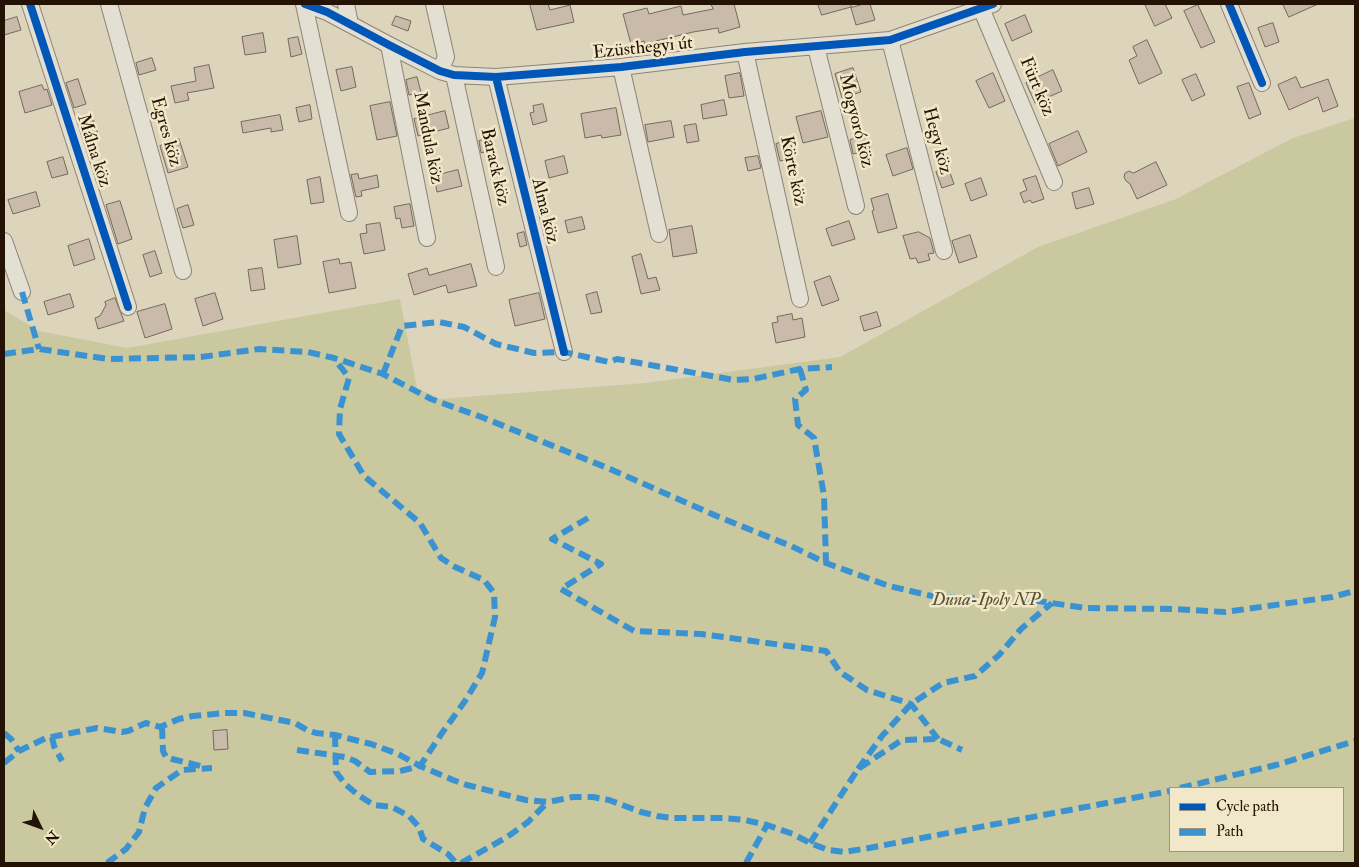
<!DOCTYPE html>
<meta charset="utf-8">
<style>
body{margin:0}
#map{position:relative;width:1359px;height:867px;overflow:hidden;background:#ddd4bc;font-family:"IM FELL Double Pica",serif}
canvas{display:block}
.frame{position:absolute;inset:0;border:5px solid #241304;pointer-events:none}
.legend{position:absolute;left:1169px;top:787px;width:175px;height:65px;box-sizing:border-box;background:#f1e8ca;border:1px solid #9f937b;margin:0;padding:6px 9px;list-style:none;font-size:15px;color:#241304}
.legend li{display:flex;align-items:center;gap:10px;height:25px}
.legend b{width:25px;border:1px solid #9f937b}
.north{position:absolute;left:15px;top:802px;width:50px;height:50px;-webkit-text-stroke:4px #f1e8ca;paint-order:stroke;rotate:132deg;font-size:14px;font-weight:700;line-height:20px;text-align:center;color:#241304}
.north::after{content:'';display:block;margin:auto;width:18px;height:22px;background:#241304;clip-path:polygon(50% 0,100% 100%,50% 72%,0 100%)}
</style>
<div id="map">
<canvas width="1359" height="867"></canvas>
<div class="frame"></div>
<ul class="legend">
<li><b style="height:6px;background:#0057b8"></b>Cycle path</li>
<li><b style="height:6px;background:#3b92d1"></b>Path</li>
</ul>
<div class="north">N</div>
</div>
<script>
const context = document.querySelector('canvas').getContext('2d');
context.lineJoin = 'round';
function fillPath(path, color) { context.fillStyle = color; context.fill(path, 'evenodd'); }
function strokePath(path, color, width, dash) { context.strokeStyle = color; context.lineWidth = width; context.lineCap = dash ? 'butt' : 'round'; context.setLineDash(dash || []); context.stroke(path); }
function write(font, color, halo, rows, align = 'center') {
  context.font = font + ' "IM FELL Double Pica",serif'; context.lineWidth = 5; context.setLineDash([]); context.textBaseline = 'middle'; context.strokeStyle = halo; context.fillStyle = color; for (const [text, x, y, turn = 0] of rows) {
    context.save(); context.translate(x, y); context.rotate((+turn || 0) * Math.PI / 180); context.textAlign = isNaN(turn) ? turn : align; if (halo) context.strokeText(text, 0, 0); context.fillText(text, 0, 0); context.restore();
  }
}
fillPath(new Path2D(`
 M1355 118V863H4V310L39 331 127 348 400 299 417 388 440 399 645 383 840 357 1038 247 1176 199 1293 138ZM1170 788H1343V851H1170Z`), '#cac89f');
const building = new Path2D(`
 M530 4H548L550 10 570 5 574 22 537 30Z
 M711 4H734L740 27 719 33 718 28 693 32 656 41 657 46 646 49 644 41 631 44 623 14 647 8 649 14 681 6 683 15 713 9Z
 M818 4H851V7L822 15Z
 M864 4H870L875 20 856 25 851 8Z
 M1145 4H1165L1172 18 1155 26Z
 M1283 4H1318L1289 17Z
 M1198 5 1215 42 1201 48 1184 11Z
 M1025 15 1032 32 1012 41 1005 24Z
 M396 16 411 21 408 31 392 25Z
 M17 17 21 30 4 35V21Z
 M1273 23 1279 42 1265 47 1258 28Z
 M263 33 266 52 245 55 242 37Z
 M298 37 302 54 291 57 288 39Z
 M1147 40 1162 73 1139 84 1129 60 1137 56 1133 47Z
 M152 58 156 70 139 75 136 63Z
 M209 65 214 88 187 93 189 100 175 103 171 86 196 81 194 68Z
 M352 67 356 87 341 91 336 70Z
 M853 68 861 92 842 98 835 74Z
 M1053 70 1062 91 1035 103 1026 83Z
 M740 73 744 96 729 98 725 76Z
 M993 73 1005 101 989 108 976 81Z
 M1196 74 1205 95 1192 101 1182 80Z
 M417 77 421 92 409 95 406 80Z
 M1296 77 1301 88 1328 79 1338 106 1323 112 1318 97 1289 110 1278 85Z
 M78 79 86 104 74 108 66 83Z
 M1249 83 1261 114 1249 119 1237 87Z
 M42 85 44 90 47 89 52 105 25 113 19 92Z
 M724 100 727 115 703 119 701 105Z
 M390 102 397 136 377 140 370 106Z
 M543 104 547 121 533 125 530 113 534 112 533 106Z
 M310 105 312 119 299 122 296 108Z
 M616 108 621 135 602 138 601 135 585 138 581 114Z
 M445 111 449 128 418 136 414 119Z
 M821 111 828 137 803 143 796 117Z
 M280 115 283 130 271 132V128L243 133 241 122Z
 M94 121 99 138 88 141 83 124Z
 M671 121 674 137 648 142 645 125Z
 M696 124 699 141 687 143 684 126Z
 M1078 131 1087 152 1058 166 1049 144Z
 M867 135 870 150 853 154 850 140Z
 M179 139 188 167 168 173 160 146Z
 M486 139 489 151 481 153 479 141Z
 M790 140 794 158 780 161 776 144Z
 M907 148 913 169 893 176 886 155Z
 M564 156 568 173 549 178 545 161Z
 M758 156 761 168 748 171 745 158Z
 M63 157 68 174 52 178 47 162Z
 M1156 162 1167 185 1137 199 1130 184 1126 181 1124 177 1125 173 1129 171 1133 173Z
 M948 167 954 184 942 188 936 172Z
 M458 170 462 186 437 192 434 176Z
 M358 174 359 179 377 175 379 187 361 191 362 196 356 197 351 175Z
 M1036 176 1044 199 1032 203 1030 200 1024 203 1020 193 1027 190 1023 180Z
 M320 177 324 202 311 204 307 180Z
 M981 178 987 195 971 201 965 184Z
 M1089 188 1094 204 1076 209 1072 193Z
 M36 192 40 206 13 214 8 200Z
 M888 194 897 228 878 233 872 211 874 210 871 199Z
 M120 201 132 239 118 244 106 205Z
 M410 204 414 226 402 228 400 218 396 219 394 207Z
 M188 205 194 225 183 228 177 209Z
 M582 217 585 229 568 233 565 221Z
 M849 221 855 239 832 246 826 229Z
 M380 223 385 250 364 254 360 234 367 233 366 225Z
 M692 226 697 253 673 257 669 230Z
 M524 232 527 245 520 247 517 234Z
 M919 232 930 238 934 253 928 254 930 260 918 263 916 258 910 259 903 236Z
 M970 235 977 257 959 263 952 241Z
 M297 236 301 264 278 268 274 240Z
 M89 239 95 259 74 266 68 246Z
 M155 251 162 273 150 277 143 255Z
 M641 254 648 279 656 277 660 290 641 294 632 257Z
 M339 259 340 264 351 262 356 288 329 293 323 262Z
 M471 264 477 286 448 293 446 285 414 295 408 274 427 268 429 275Z
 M262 268 265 289 251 291 248 270Z
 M830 276 839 300 822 306 814 282Z
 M597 292 602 312 591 314 586 295Z
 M215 293 223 319 203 326 195 299Z
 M539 293 545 319 515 326 509 300Z
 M70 294 74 307 48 315 44 302Z
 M115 298 124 321 98 329 95 318 100 316 106 305 105 302Z
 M165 304 172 329 145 338 137 312Z
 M877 312 881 326 864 331 860 317Z
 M792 314 793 320 802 318 805 337 776 343 772 323 778 322 777 317Z
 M227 730 228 749 214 750 213 731Z`);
fillPath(building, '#c9baa9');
strokePath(building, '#726a5c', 1);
const minor = new Path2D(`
 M30 4 128 307
 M109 4 183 271
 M304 4 349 213
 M305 4 327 12 389 45 440 71 454 75 496 77 621 67 745 52 890 40 993 4
 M346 4 350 24
 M434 4 446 57 440 71
 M1229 4 1262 83
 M981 8 1054 182
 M890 40 944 251
 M389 45 427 238
 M816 47 856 206
 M745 52 800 299
 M621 67 659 234
 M454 75 496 267
 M496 77 564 352
 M4 241 22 292`);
strokePath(minor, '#8c8475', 18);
strokePath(minor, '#e3dfd3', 16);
strokePath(new Path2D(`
 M22 292 39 349
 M4 354 39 349 108 359 201 357 259 349 308 352 334 358 383 374 431 399 484 418 610 469 719 517 791 546 826 563 889 586 936 597 1031 600 1086 608 1172 609 1225 612 1332 597 1355 591
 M800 369 806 390 795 399 798 425 814 438 824 496 826 563
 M383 374 402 326 439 322 464 327 496 344 534 353 564 352 609 362 617 359 734 380 753 379 800 369 832 367
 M588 518 552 539 601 564 561 589 634 631 701 634 826 651 840 672 867 690 911 704 938 739
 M162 727 163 751 166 757 172 759 201 766
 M4 733 11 739 19 751
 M335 735 336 772 345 784 358 795 374 805 392 807 409 816 419 827 423 839 448 854 456 863
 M52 737 54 746 62 761
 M297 750 345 757 355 761 370 772 400 771 420 766 442 733 465 701 482 673 495 617 494 593 484 580 455 567 441 558 420 523 364 476 339 434 340 409 349 378 334 358
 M4 763 19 751 46 738 97 728 122 732 128 731 146 723 160 727 179 719 193 716 225 713H244L295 723 307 730 316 733 335 735 371 744 398 754 420 766 453 780 467 785 526 800 548 802 573 797H593L609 800 641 812 657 816 673 818H723L745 820 767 825 793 834 810 843 828 850 844 852 869 848 1170 791
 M858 769 882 736 911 704 943 683 975 676 999 655 1021 629 1052 603
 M1180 788 1276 765 1355 741
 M810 843 858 769 902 740 938 739 962 750
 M107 863 126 849 139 832 145 808 156 788 182 770 212 768
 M461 863 507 837 528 822 548 802
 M746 863 767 825`), '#3b92d1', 6, [12, 6]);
strokePath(new Path2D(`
 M30 4 128 307
 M305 4 327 12 389 45 440 71 454 75 496 77 621 67 745 52 890 40 993 4
 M1229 4 1262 83
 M496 77 564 352`), '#0057b8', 8);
write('18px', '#241304', '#f1e8ca', [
 ["Ezüsthegyi út",643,49,-6],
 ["Fürt köz",1036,87,67],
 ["Mogyoró köz",855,121,76],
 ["Egres köz",165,132,74],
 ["Mandula köz",427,138,79],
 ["Hegy köz",936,141,75],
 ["Málna köz",93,151,72],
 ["Barack köz",494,167,77],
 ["Körte köz",792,171,78],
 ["Alma köz",544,211,76]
]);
write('italic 18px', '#594f32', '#f1e8ca', [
 ["Duna-Ipoly NP",986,601]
]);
</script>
